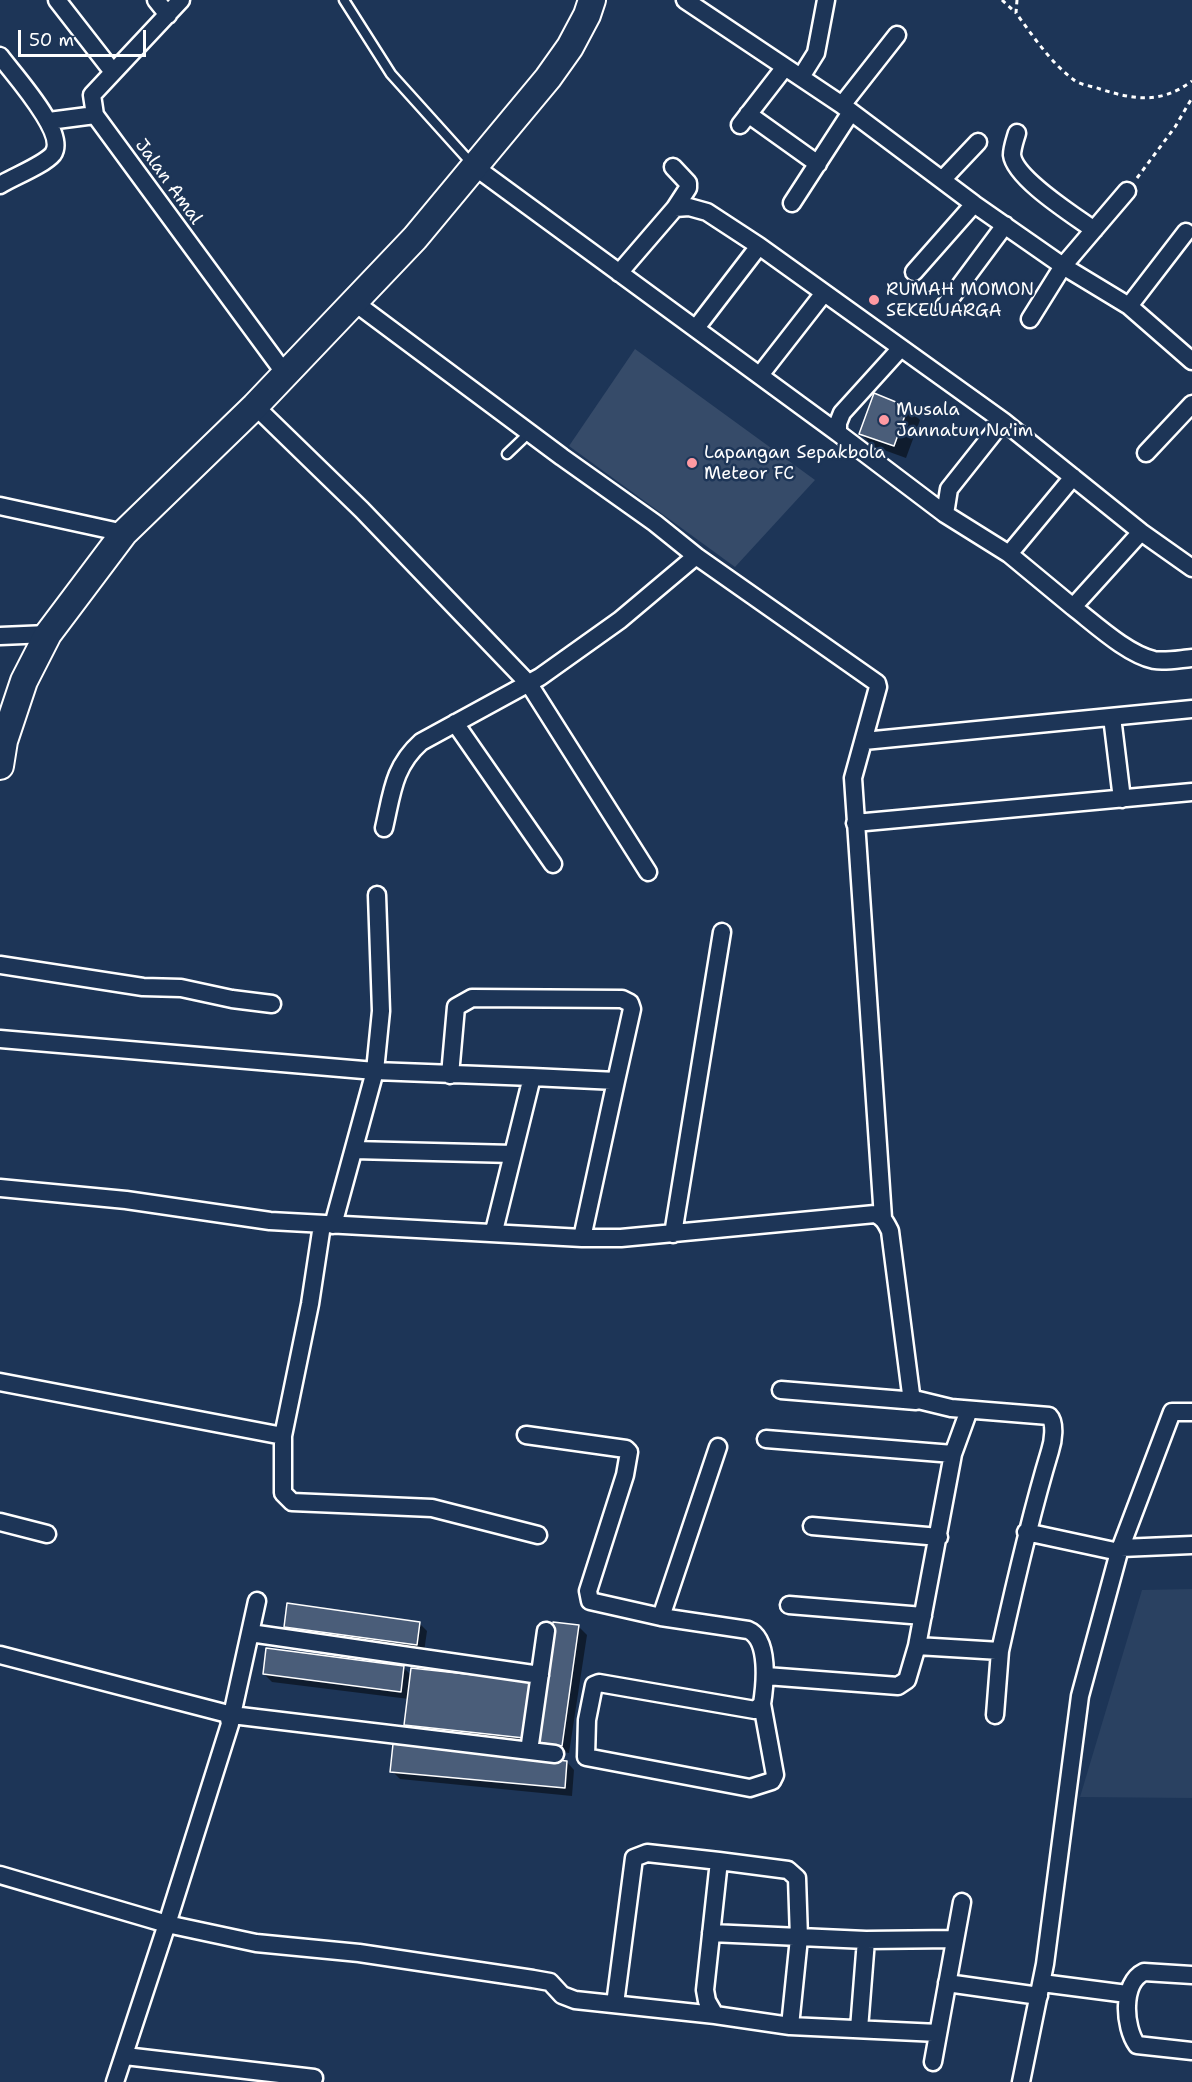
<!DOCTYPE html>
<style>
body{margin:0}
#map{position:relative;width:1192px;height:2082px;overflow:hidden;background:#1d3557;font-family:"Shantell Sans",sans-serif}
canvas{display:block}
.scale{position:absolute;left:18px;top:30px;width:128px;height:27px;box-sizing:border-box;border:3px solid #fff;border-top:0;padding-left:8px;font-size:18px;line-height:21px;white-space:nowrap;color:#fff;-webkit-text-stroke:4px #1d3557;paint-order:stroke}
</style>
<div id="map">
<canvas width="1192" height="2082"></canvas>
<div class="scale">50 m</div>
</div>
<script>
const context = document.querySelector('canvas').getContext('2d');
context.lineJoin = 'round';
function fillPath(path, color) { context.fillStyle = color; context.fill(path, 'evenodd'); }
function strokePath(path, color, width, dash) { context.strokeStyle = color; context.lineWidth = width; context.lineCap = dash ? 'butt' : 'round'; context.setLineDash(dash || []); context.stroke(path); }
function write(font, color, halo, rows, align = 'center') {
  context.font = font + ' "Shantell Sans",sans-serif'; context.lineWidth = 5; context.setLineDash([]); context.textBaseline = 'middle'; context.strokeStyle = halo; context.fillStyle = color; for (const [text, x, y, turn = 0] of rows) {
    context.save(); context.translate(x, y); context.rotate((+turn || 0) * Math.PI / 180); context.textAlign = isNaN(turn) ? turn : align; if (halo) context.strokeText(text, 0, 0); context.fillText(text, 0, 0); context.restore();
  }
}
fillPath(new Path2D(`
 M1192 1589V1798L1080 1797 1142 1590Z`), '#2a4161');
fillPath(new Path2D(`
 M635 349 815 480 735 567 569 446Z`), '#364b69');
fillPath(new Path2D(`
 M908 408 920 420 906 458 873 446 861 434Z
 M419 1623 427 1631 424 1652 294 1634 286 1626Z
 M579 1627 587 1635 569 1753 545 1749 537 1741Z
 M404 1668 411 1675 530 1682 538 1690 532 1745 414 1732 406 1724 409 1699 272 1682 264 1674Z
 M567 1762 574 1770 572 1796 400 1779 392 1771Z`), '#0007');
const building = new Path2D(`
 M874 393 908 407 894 446 859 434Z
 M287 1603 420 1622 417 1645 284 1627Z
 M553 1622 579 1625 562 1746 536 1742Z
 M266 1648 404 1666 401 1692 263 1674Z
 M411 1668 530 1681 524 1738 404 1725Z
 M393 1744 567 1761 565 1788 390 1772Z`);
fillPath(building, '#4a5d79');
strokePath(building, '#fff', 1.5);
const service = new Path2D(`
 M344 0 391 74 473 165
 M507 454 529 433`);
const minor = new Path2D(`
 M57 0 113 72
 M156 0 168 15
 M181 0 92 95 95 115 286 375
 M685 0 842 105 974 204 1063 266 1129 306 1192 361
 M0 56C13 74 68 133 53 154 44 165 13 177 0 185
 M801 77 816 53 826 0
 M842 105 897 35
 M748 114 818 164
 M49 121 95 115
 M740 125 785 67
 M1017 133C1015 140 1012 148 1012 155 1015 179 1075 216 1094 230
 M475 167 838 433
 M673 167 688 183V188L675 208
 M942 180 978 142
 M792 203 851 112
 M914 272 974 204
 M619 273 675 208 689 207 707 212 759 246 1003 421 1141 532 1192 568
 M354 302 562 457 655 523 696 556 620 620 540 677 421 742C393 767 392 794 384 828
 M1129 306 1186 232
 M944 307 1005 225
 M1030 319 1063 266 1127 191
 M696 328 759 246
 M900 349 842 413 838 423V433L945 514
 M760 375 824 293
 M255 406 362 510 529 684 648 872
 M1003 421 949 489 945 514 1009 554
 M1146 453 1192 404
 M1073 477 1009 554 1073 607 1141 532
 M0 506 124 533
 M696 556 877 683 878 687 853 778 883 1218
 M1073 607C1095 624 1127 654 1154 660 1165 662 1180 659 1192 658
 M0 636 48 634
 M1112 717 1122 799
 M455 723 553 864
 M864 741 1192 709
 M855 823 1192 792
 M0 965 143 987 181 988 232 999 272 1004
 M0 1039 375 1071 532 1077 494 1231
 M450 1075 456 1007 472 998 622 999 630 1003 632 1009 616 1081 532 1077
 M354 1150 513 1154
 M0 1188 126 1200 270 1221 582 1238H621L875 1214C884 1218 886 1223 890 1231L911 1394 914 1399 951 1408 1049 1416C1056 1423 1053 1442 1050 1451 1030 1517 1015 1583 1000 1651L917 1646
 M333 1225 375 1071 381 1011 377 895
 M673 1234 722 932
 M582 1238 616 1081
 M0 1382 283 1436 310 1304 322 1225
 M781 1390 916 1401
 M526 1435 626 1449 629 1452 625 1475 588 1591 590 1601 661 1617 748 1630C770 1639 765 1685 762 1704L755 1710 599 1683 594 1685 587 1720 586 1757 750 1788 772 1781 775 1775 762 1704
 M283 1436V1493L292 1502 432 1508 538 1535
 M766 1439 953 1454
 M0 1522 47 1534
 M812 1526 939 1537
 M1026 1532 1119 1552
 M1121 1548 1192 1545
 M789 1605 923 1616
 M661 1617 718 1447
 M250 1633 540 1675
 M0 1655 228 1714 230 1724 167 1924 256 1943 359 1953 533 1979 550 1982 562 1995 575 2000 715 2015 790 2026 938 2033
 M766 1676 898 1686 907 1680 917 1646 953 1454 969 1410
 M232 1715 555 1754
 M995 1715 1000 1651
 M230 1724 257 1601
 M529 1751 546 1631
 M0 1875 167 1924 115 2082
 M711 1933 866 1940 955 1939
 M1192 1975 1144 1972C1121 1983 1124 2027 1137 2045L1192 2051
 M947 1983 1039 1996
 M1042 1983 1127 1994
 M615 2004 634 1858 647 1853 719 1861 788 1870 797 1878 799 1938 790 2026
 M715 2015 707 2001 705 1990 719 1861
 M859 2029 866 1940
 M125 2056 314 2078
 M933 2062 962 1902
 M1021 2082 1045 1964 1080 1696 1119 1552 1172 1412H1192`);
const primary = new Path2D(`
 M0 766 4 741 24 681 48 634 124 533 255 406 415 238 548 78 570 47 587 15 592 0`);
strokePath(service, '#fff', 13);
strokePath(minor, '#fff', 21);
strokePath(primary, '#fff', 30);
strokePath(new Path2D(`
 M1002 0 1016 13
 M1017 0 1016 13C1033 36 1050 62 1074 80 1080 85 1092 86 1100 89 1135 100 1161 104 1192 81
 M1137 178 1175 127 1192 98`), '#fff', 3, [4.5, 4.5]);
strokePath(service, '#1d3557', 8);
strokePath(minor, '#1d3557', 16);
strokePath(primary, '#1d3557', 26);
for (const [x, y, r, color] of [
 [874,300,6,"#ff9aa2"],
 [884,420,6,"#ff9aa2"],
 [692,463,6,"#ff9aa2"]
]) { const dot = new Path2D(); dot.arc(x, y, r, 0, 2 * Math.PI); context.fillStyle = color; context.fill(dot); strokePath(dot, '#1d3557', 2); }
write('18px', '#fff', '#1d3557', [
 ["Jalan Amal",168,182,54]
]);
write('18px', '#fff', '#1d3557', [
 ["RUMAH MOMON",886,290],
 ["SEKELUARGA",886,311],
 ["Musala",896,410],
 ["Jannatun Na'im",896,431],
 ["Lapangan Sepakbola",704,453],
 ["Meteor FC",704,474]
], 'left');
</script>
